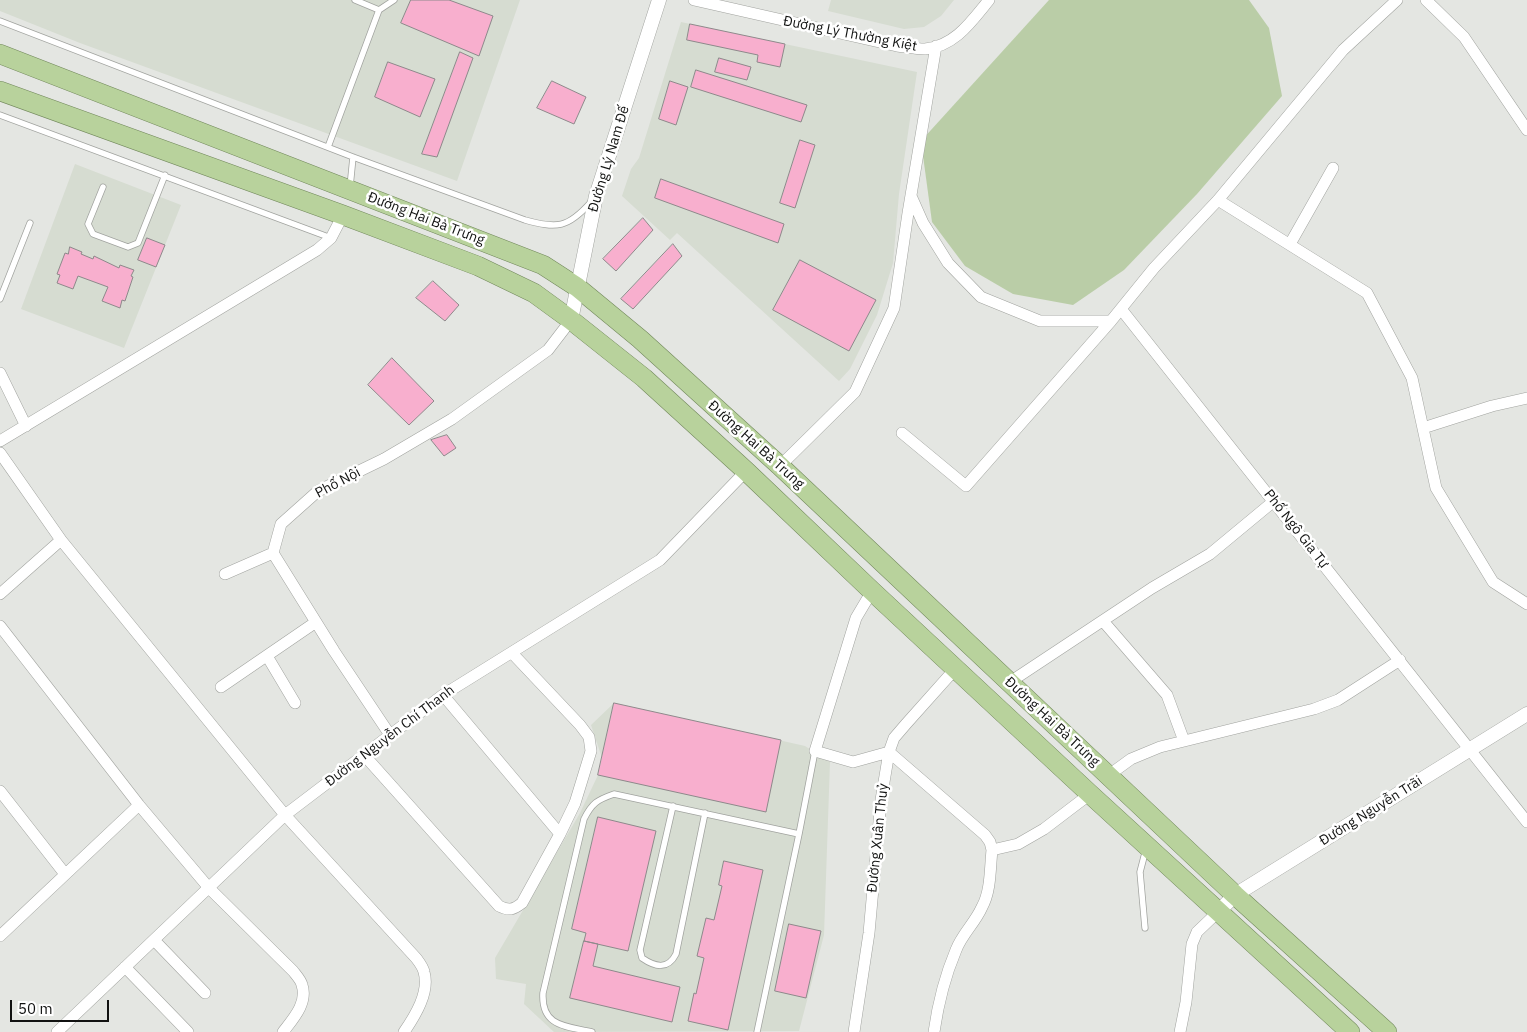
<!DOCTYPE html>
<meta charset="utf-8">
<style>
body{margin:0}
#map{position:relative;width:1527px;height:1032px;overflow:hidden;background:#e4e6e2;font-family:"IBM Plex Sans",sans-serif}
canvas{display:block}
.scale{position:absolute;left:10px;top:1000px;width:99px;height:22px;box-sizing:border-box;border:2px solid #111211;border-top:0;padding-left:6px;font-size:15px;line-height:18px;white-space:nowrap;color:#111211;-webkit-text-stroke:4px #fff;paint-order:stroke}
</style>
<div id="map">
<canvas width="1527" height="1032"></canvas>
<div class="scale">50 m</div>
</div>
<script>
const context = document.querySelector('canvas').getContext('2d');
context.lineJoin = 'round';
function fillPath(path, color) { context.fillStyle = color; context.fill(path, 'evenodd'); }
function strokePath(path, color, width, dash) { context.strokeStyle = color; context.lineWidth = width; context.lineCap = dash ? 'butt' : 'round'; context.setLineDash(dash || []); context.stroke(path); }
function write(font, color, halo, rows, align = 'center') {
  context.font = font + ' "IBM Plex Sans",sans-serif'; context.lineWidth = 5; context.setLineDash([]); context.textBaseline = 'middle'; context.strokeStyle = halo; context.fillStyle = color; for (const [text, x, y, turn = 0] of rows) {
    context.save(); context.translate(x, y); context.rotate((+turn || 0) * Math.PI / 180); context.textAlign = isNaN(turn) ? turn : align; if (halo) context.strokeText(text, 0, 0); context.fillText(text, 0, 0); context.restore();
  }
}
fillPath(new Path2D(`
 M0 0H520L457 181 80 43 0 11Z
 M831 0H954L941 16 924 27 904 29 828 11Z
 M681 22 917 72 899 194 893 263 877 315 850 369 839 381 677 233 670 240 622 196 631 169 639 158Z
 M75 164 181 205 124 348 21 309Z
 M614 703 805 746 830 762 824 935 799 1031 554 1032 524 1004 526 984 496 979 495 958 580 813 598 775 602 758 591 725Z`), '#d6dcd1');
fillPath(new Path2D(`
 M1049 0H1249L1269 28 1282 96 1197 194 1124 270 1073 305 1013 294 965 266 932 222 921 141Z`), '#bacda7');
const building = new Path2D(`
 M411 0H449L493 16 479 56 401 23Z
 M690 24 785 44 780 67 757 62 758 55 687 40Z
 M460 52 473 58 437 157 422 154Z
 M719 58 751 67 747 80 715 72Z
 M388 62 435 79 420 117 375 97Z
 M696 70 807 105 801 122 691 87Z
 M552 81 586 97 574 124 537 108Z
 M670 81 688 87 676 125 659 119Z
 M800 140 815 145 795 208 780 203Z
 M661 179 784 224 778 243 655 198Z
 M643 218 653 230 616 271 603 259Z
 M147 238 165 245 156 267 138 260Z
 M673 244 682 256 633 309 621 299Z
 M70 247 82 252 81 254 93 259 94 256 119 268 120 265 134 270 131 276 133 277 125 301 122 300 120 308 102 301 108 287 78 276 73 289 57 283 60 275 57 274 65 253 68 254Z
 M800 260 876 300 849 351 773 310Z
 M433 281 459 305 445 321 416 298Z
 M392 358 434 401 409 425 368 385Z
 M447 435 456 448 444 456 431 440Z
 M614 703 781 740 766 812 598 775Z
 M598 817 656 831 628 951 584 941 586 933 572 929Z
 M724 861 763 870 728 1030 688 1021 694 993 696 994 704 958 697 956 706 918 714 920 722 886 719 885Z
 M789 924 821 931 806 998 775 991Z
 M584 941 598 944 593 966 680 987 672 1022 570 998Z`);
fillPath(building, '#f8afce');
strokePath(building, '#8e898b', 1);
const service = new Path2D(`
 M355 0 379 10
 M0 21 353 157 525 220C557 229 568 228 591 202
 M0 115 331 238
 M328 147 379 10 394 0
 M103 187 88 224 93 234 128 247 138 243 165 175
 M350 187 353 157
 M0 299 30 223
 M673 806 640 950 642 958C655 967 668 970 676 954L705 813
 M799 834 815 751
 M1145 928 1140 872 1146 849
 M592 1032C566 1026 541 1027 543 993L584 819C592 803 597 800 614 794L799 834 757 1032`);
const minor = new Path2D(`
 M694 0 897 46C906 47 916 49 925 49 955 46 971 22 989 0
 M1426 0 1464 37 1527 130
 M911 196 923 223 948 263 981 297 1040 321H1111
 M1218 200 1367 293 1412 378 1436 488 1493 582 1527 604
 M1290 244 1333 168
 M1121 309 1527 822
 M0 373 26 426
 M1423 428 1492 406 1527 398
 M902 433 966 486 1111 321 1154 268 1218 200 1343 50 1397 0
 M0 441 317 250 331 238 343 215
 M0 453 61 540 285 815 416 958C419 962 423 967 424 972 430 992 415 1016 404 1032
 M780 466 855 392 894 308 908 213 936 46
 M225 574 273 553
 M872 591 856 618 815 751 853 762 889 752 985 835 990 842 992 850
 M0 594 61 540
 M1103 621 1167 695 1184 741
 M0 626 139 805 209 888 293 971C296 975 301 980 302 985 308 1003 293 1019 283 1032
 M267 656 295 703
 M1010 682 1152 588 1210 554 1274 501
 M221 687 316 622
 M443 695 560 834
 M390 735 334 651 273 553 281 524 318 491 384 459 452 419 548 350 571 320
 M364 755 499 906C509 911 513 910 522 903L560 834 575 803 591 751 589 737 580 725 512 653
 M1109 775 1131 759 1160 747 1314 709 1338 700 1400 660
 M0 791 65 874
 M0 936 139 805
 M154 940 205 993
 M125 967 188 1032
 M57 1032 285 815 443 695 660 560 746 471
 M854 1032 869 933 881 800 889 752 894 738 906 724 956 668
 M934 1032C938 1004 945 976 956 950 962 934 975 923 982 907 991 891 990 868 992 850L1018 844 1044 829 1090 794
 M1180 1032 1186 1002 1192 944 1197 932 1219 911`);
const tertiary = new Path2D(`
 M571 320 596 196 659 0
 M1219 911 1235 895 1527 714`);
const trunk = new Path2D(`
 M0 54 543 265 577 287 640 339 780 466 1235 895 1387 1032
 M0 91 343 215 478 266 534 293 571 320 644 378 746 471 872 591 1090 794 1350 1032`);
strokePath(service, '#a1a39f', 7);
strokePath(minor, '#a1a39f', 12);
strokePath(tertiary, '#a1a39f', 15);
strokePath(trunk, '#72885c', 20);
strokePath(service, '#fff', 5.5);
strokePath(minor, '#fff', 11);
strokePath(tertiary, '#fff', 14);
strokePath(trunk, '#b8d29c', 19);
write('14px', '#111211', '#fff', [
 ["Đường Lý Thường Kiệt",850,34,11],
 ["Đường Lý Nam Đế",609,159,-73],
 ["Đường Hai Bà Trưng",426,219,21],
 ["Đường Hai Bà Trưng",756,445,42],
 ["Phố Nội",338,483,-28],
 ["Phố Ngô Gia Tự",1296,529,52],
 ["Đường Hai Bà Trưng",1052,722,43],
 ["Đường Nguyễn Chí Thanh",390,736,-37],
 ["Đường Nguyễn Trãi",1371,811,-32],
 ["Đường Xuân Thuỷ",878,838,-84]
]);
</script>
